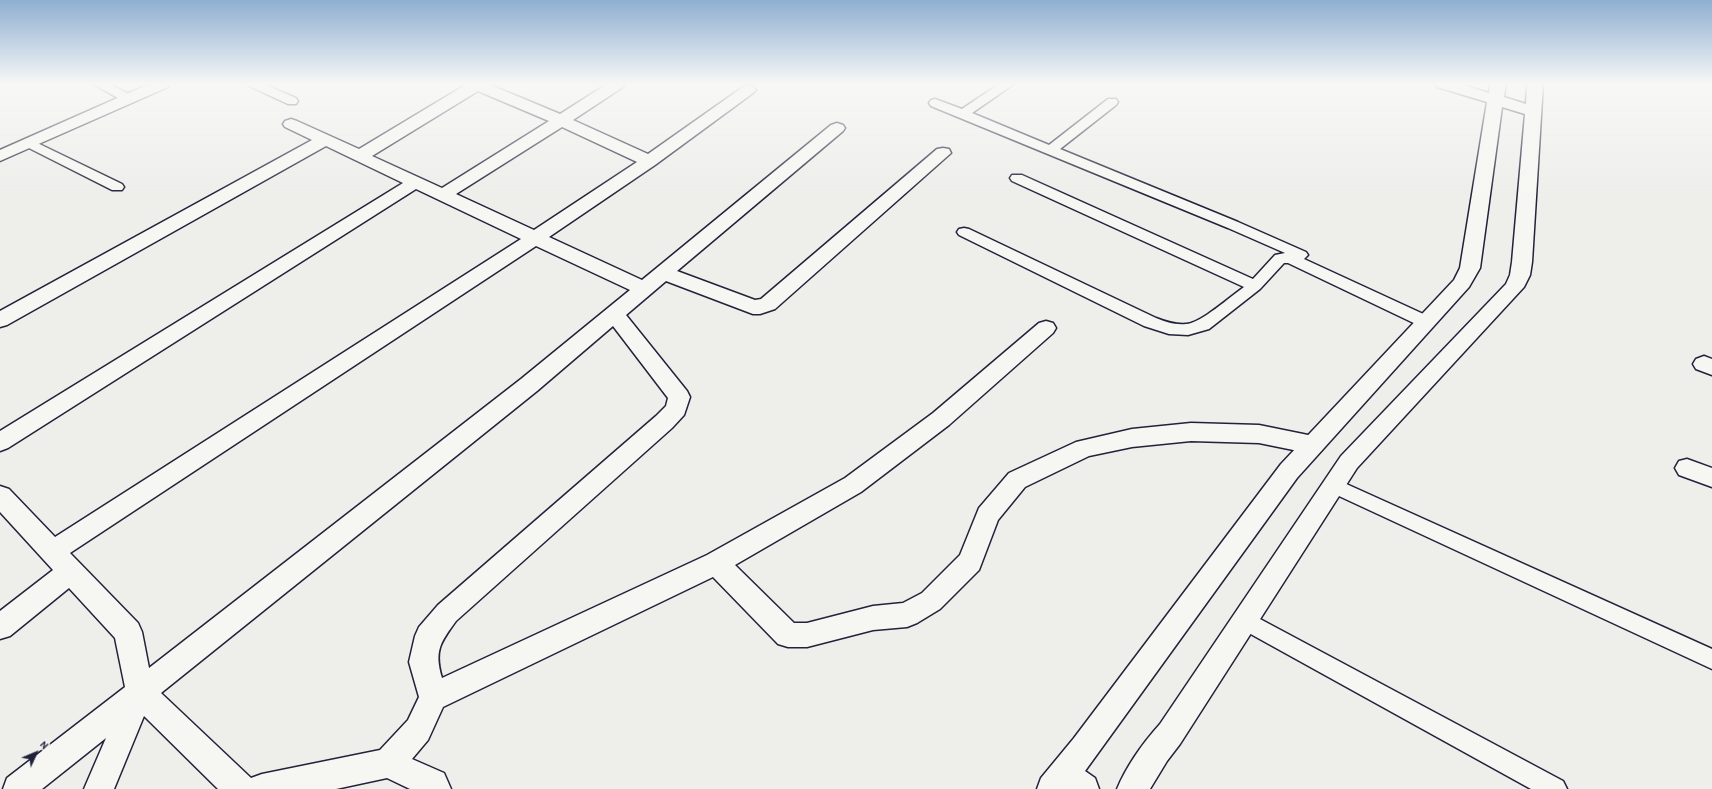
<!DOCTYPE html>
<style>
body{margin:0}
#map{position:relative;width:1712px;height:789px;overflow:hidden;background:#eeeeeb;font-family:"Patrick Hand",sans-serif}
canvas{display:block}
.north{position:absolute;left:16px;top:733px;width:40px;height:40px;-webkit-text-stroke:3px #f6f6f2;paint-order:stroke;rotate:46deg;font-size:11px;font-weight:700;line-height:16px;text-align:center;color:#22223b}
.north::after{content:'';display:block;margin:auto;width:14px;height:18px;background:#22223b;clip-path:polygon(50% 0,100% 100%,50% 72%,0 100%)}
</style>
<div id="map">
<canvas width="1712" height="789"></canvas>
<div class="north">N</div>
</div>
<script>
const context = document.querySelector('canvas').getContext('2d');
context.lineJoin = 'round';
function strokePath(path, color, width, dash) { context.strokeStyle = color; context.lineWidth = width; context.lineCap = dash ? 'butt' : 'round'; context.setLineDash(dash || []); context.stroke(path); }
function fillPath(path, color) { context.fillStyle = color; context.fill(path, 'evenodd'); }
const service = new Path2D(`
 M93 84H109L133 96 135 99 133 102H125Z
 M247 84H264L296 98 298 101 296 104H288L249 86Z
 M999 84H1014L972 113 1049 145 1108 99H1116L1118 102 1116 105 1060 149 1238 222 1306 252 1308 255 1304 259 1432 318 1434 322 1432 326 1426 327 1420 326 1288 263H1284L1260 289 1209 329 1188 335 1169 334 1144 326 959 235 957 232 959 229 964 228 969 229 1156 318C1166 322 1175 325 1186 324 1200 324 1231 296 1244 287L1012 181 1010 178 1012 175H1022L1253 279 1275 255 1285 253 1228 228 931 106 929 103 931 100 935 99 962 109Z
 M29 139 122 184 124 187 122 190H112L25 146 23 143 25 140Z
 M1333 478 1712 649V669L1326 490 1324 485 1326 480Z
 M1245 611 1563 781 1567 789H1531L1238 627 1235 620 1238 613Z`);
const minor = new Path2D(`
 M149 84H170L168 87 0 161V150Z
 M488 84 560 114 607 84H625L623 87 573 120 648 154 743 87 748 85 753 87 756 90 753 93 655 165 549 237 642 280 831 125 837 123 843 125 845 128 843 131 677 271 755 300 761 299 937 149 943 148 949 149 951 153 775 309 760 314H753L666 281 626 315 687 391 690 397 684 415 672 428 456 621C440 643 434 651 442 678L707 555 845 478 933 413 1039 323 1046 321 1053 323 1056 328 1053 333 949 425 861 492 735 565 794 623H807L873 606 903 603 922 593 960 555 979 508 1009 473 1076 442 1132 429 1191 423 1259 425 1313 436 1321 439 1325 445 1321 451 1313 454 1259 443 1191 441 1132 447 1089 456 1025 487 998 520 979 570 940 609 917 623 907 627 873 630 807 647H788L778 644 713 577 443 707 428 740 412 759 444 773 451 789H410L387 778 336 789H218L144 716 114 789H84L106 738 42 789H3L7 778 125 687 115 638 69 588 10 636 0 639V611L53 570 0 512V486L9 489 55 537 521 239 416 189 8 448 0 451V431L403 183 326 146 7 325 0 327V311L312 140 285 127 283 124 285 121 291 119 297 121 359 149 467 84ZM478 91 549 121 442 188 372 156ZM562 127 637 162 534 230 456 194ZM536 246 630 290 521 379 149 668 142 632 138 623 70 553ZM613 326 668 398 666 406 656 416 438 605 419 627 415 636 409 662 419 697 408 720 380 750 262 774 251 778 161 693 537 391Z
 M1704 356 1712 359V375L1696 369 1693 364 1696 359Z
 M1687 459 1712 468V487L1679 475 1675 468 1679 461Z`);
const tertiary = new Path2D(`
 M1435 84H1460L1489 93 1490 84H1506L1504 97 1526 104 1527 84H1543L1532 262 1530 275 1524 287 1357 468 1180 744 1167 761 1150 789H1117C1127 765 1143 743 1160 724L1341 456 1506 284 1510 275 1512 262 1525 114 1502 107 1480 268 1469 287 1297 478 1085 771 1095 778 1099 789H1037L1041 778 1074 738 1281 464 1454 280 1460 268 1487 102 1437 87Z`);
strokePath(service, '#22223b', 3);
strokePath(minor, '#22223b', 3);
strokePath(tertiary, '#22223b', 3);
fillPath(service, '#f6f6f2');
fillPath(minor, '#f6f6f2');
fillPath(tertiary, '#f6f6f2');
const sky = context.createLinearGradient(0, 0, 0, 195);
sky.addColorStop(0, '#8eafd1');
sky.addColorStop(0.43, '#f7f7f6');
sky.addColorStop(1, '#f7f7f600');
context.fillStyle = sky;
context.fillRect(0, 0, 1712, 195);
</script>
